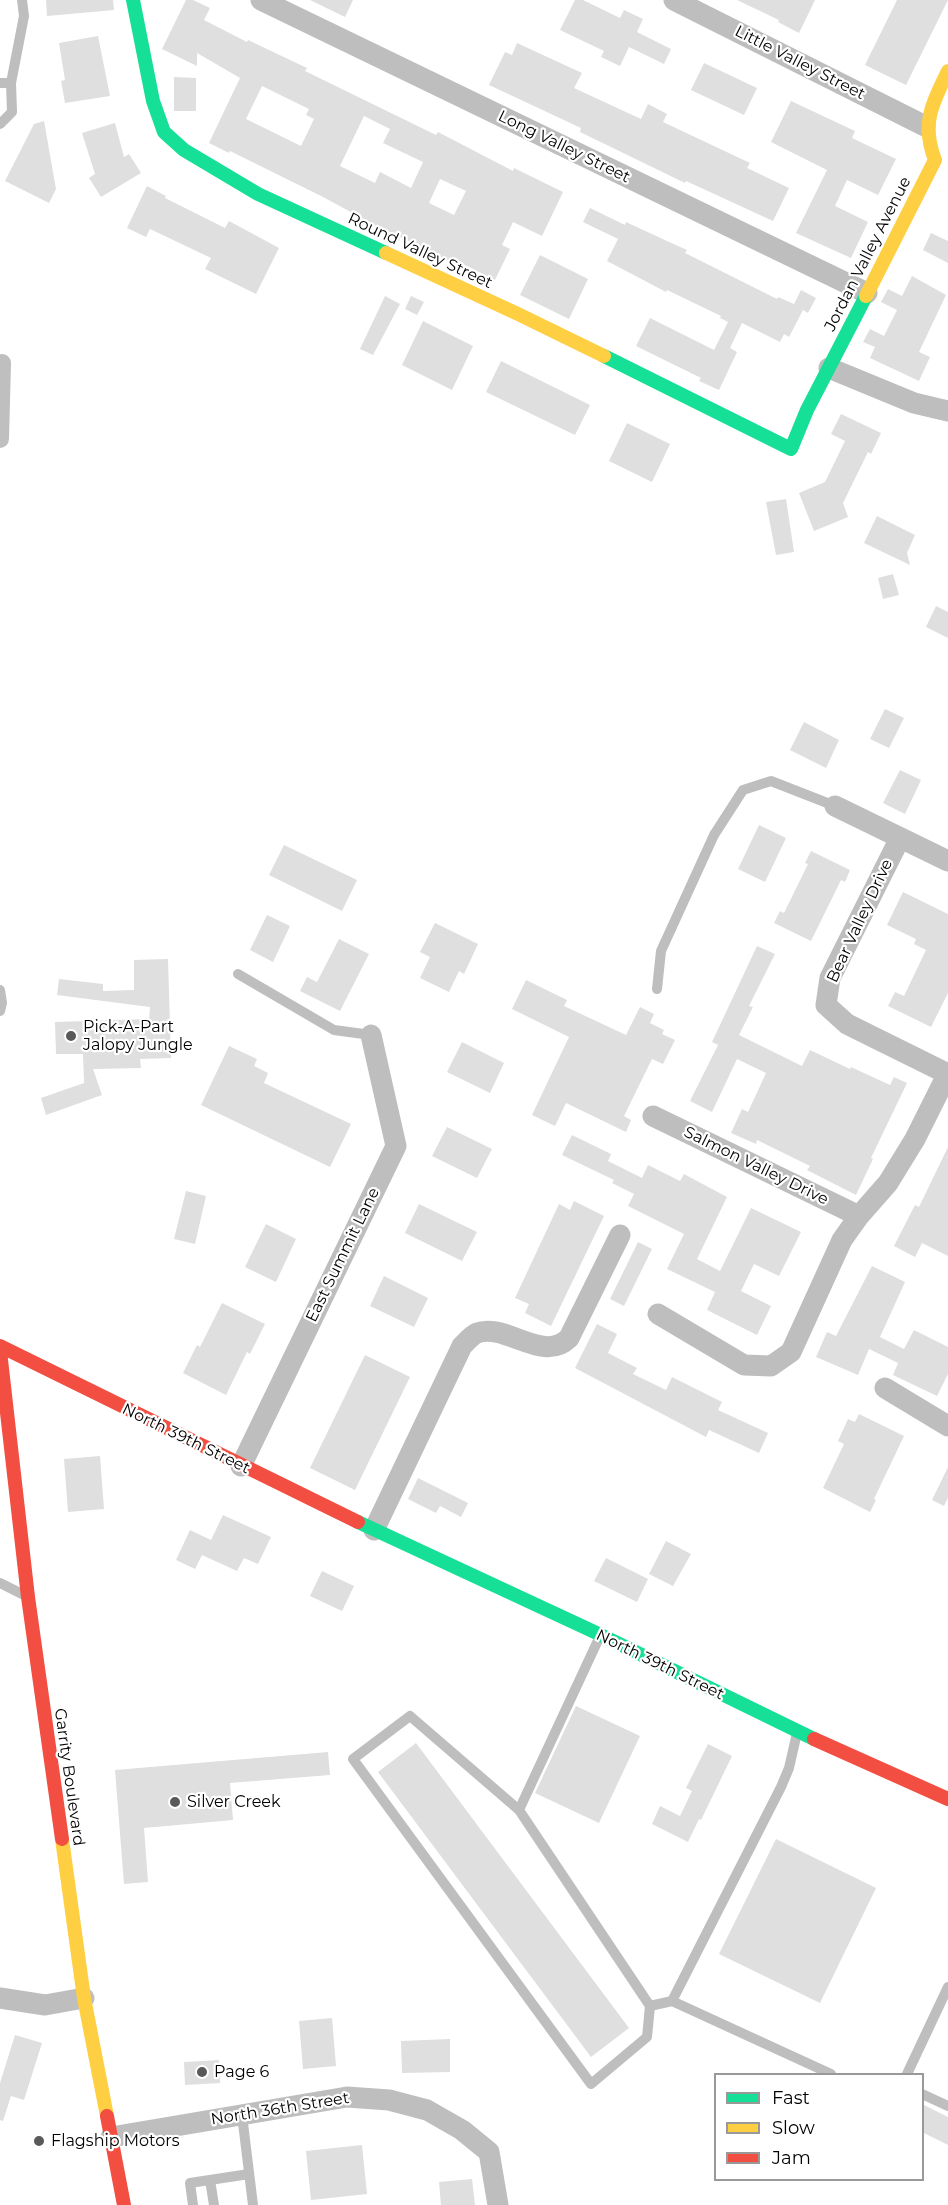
<!DOCTYPE html>
<style>
body{margin:0}
#map{position:relative;width:948px;height:2205px;overflow:hidden;background:#fff;font-family:Montserrat,sans-serif}
canvas{display:block}
.legend{position:absolute;left:714px;top:2073px;width:210px;height:108px;box-sizing:border-box;background:#fff;border:2px solid #999;margin:0;padding:8px 10px;list-style:none;font-size:18px;color:#000}
.legend li{display:flex;align-items:center;gap:12px;height:30px}
.legend b{width:30px;border:2px solid #999}
</style>
<div id="map">
<canvas width="948" height="2205"></canvas>
<ul class="legend">
<li><b style="height:8px;background:#16e098"></b>Fast</li>
<li><b style="height:8px;background:#ffcf43"></b>Slow</li>
<li><b style="height:8px;background:#f24e42"></b>Jam</li>
</ul>
</div>
<script>
const context = document.querySelector('canvas').getContext('2d');
context.lineJoin = 'round';
function strokePath(path, color, width, dash) { context.strokeStyle = color; context.lineWidth = width; context.lineCap = dash ? 'butt' : 'round'; context.setLineDash(dash || []); context.stroke(path); }
function fillPath(path, color) { context.fillStyle = color; context.fill(path, 'evenodd'); }
function write(font, color, halo, rows, align = 'center') {
  context.font = font + ' Montserrat,sans-serif'; context.lineWidth = 4.5; context.setLineDash([]); context.textBaseline = 'middle'; context.strokeStyle = halo; context.fillStyle = color; for (const [text, x, y, turn = 0] of rows) {
    context.save(); context.translate(x, y); context.rotate((+turn || 0) * Math.PI / 180); context.textAlign = isNaN(turn) ? turn : align; if (halo) context.strokeText(text, 0, 0); context.fillText(text, 0, 0); context.restore();
  }
}
strokePath(new Path2D(`
 M0 439 2 363`), '#bfbfbf', 18);
fillPath(new Path2D(`
 M46 0H113L114 10 47 16Z
 M186 0H193L210 8 204 20 247 42 248 40 307 68 305 71 436 135 438 132 513 171 514 168 563 192 542 236 513 222 502 245 510 249 495 280 457 261 455 264 400 237 399 241 384 234 386 231 323 197 230 151 229 153 209 143 240 78 197 53V66L162 49ZM262 86 309 109 306 115 314 119 301 146 246 119ZM364 116 390 129 383 143 423 162 411 188 380 172 375 183 340 166ZM440 179 466 191 454 215 429 203Z
 M310 0H353L345 17Z
 M575 0H583L620 18 624 10 643 19 637 32 671 49 664 64 629 47 620 66 601 57 604 51 560 30Z
 M737 0H815L799 33 778 22 779 20Z
 M897 0H948L906 85 865 65Z
 M98 36 110 96 65 103 61 81 65 80 59 43Z
 M517 43 582 73 574 88 641 119 648 104 667 114 663 122 750 163 747 168 789 188 773 221 686 181 685 183 580 132 581 128 489 85 505 52 512 55Z
 M704 63 757 88 744 115 691 90Z
 M174 77 196 78V111H174Z
 M791 101 855 131 852 138 896 159 878 195 847 180 835 206 868 222 851 258 796 233 827 170 771 142Z
 M44 121 56 189 49 203 5 181 34 124Z
 M115 123 124 157 129 154 141 173 101 197 89 178 95 174 82 133Z
 M147 186 166 196 165 198 225 228 229 221 279 248 256 294 205 269 211 258 150 229 146 237 127 228Z
 M590 208 625 225 626 222 667 241 687 250 685 253 777 299 778 297 794 304 801 290 816 298 808 313 803 310 789 337 784 334 780 342 742 323 730 348 737 352 719 390 699 381 701 378 636 346 650 318 714 350 728 322 720 318 721 316 667 290 666 292 607 261 618 239 583 222Z
 M931 233 948 241V263L923 250Z
 M540 255 588 279 569 319 520 295Z
 M912 276 946 295 919 352 930 357 919 381 870 358 875 347 863 342 870 329 884 336 897 310 881 302 888 289 902 296Z
 M385 296 400 304 373 355 360 349Z
 M411 296 424 302 417 315 405 309Z
 M423 321 473 346 452 390 402 365Z
 M501 361 590 405 575 435 486 392Z
 M841 414 881 433 871 454 868 452 843 503 848 517 814 531 799 493 825 482 845 441 831 434Z
 M627 423 670 444 652 482 609 461Z
 M786 499 794 552 776 555 766 502Z
 M877 516 915 535 907 553 910 565 864 543Z
 M893 574 899 595 883 599 878 578Z
 M936 606 948 612V638L926 627Z
 M885 709 904 718 889 748 870 739Z
 M804 722 839 740 826 768 790 750Z
 M900 770 921 780 905 814 883 803Z
 M759 825 786 838 765 882 738 869Z
 M284 845 357 880 342 911 269 875Z
 M811 851 850 870 845 882 841 880 811 941 774 923 780 911 784 913 808 864 805 863Z
 M903 892 948 914V993L931 1027 888 1006 895 992 904 996 926 950 914 944 916 939 887 925Z
 M267 915 290 926 273 962 250 950Z
 M435 923 478 944 464 974 459 971 449 992 420 978 430 957 420 952Z
 M339 939 369 954 340 1011 300 991 307 977 317 982Z
 M757 946 775 954 749 1006 753 1007 739 1035 802 1066 810 1050 850 1069 851 1067 890 1085 894 1077 907 1083 871 1158 873 1159 856 1195 807 1170 810 1166 757 1140 756 1144 731 1133 742 1109 748 1112 766 1073 737 1059 712 1112 690 1101 718 1045 712 1042Z
 M168 959 171 1058 140 1059 141 1068 93 1069 102 1095 46 1115 41 1098 84 1083 83 1054H56L55 1022 149 1019 150 1007 57 995 59 979 103 984V991L134 990V960Z
 M526 980 567 1000 564 1006 626 1035 640 1007 654 1014 650 1023 664 1030 662 1034 675 1040 663 1064 652 1059 624 1116 631 1120 626 1132 566 1103 555 1126 532 1115 569 1037 512 1009Z
 M462 1042 504 1063 490 1093 447 1072Z
 M229 1046 257 1059 254 1066 268 1073 264 1083 351 1124 330 1167 201 1105Z
 M447 1127 492 1149 477 1178 432 1156Z
 M572 1135 611 1154 608 1161 642 1178 648 1165 680 1181 684 1174 727 1197 697 1259 720 1271 751 1208 801 1232 779 1276 754 1264 741 1291 771 1306 757 1335 707 1310 715 1292 667 1269 684 1234 628 1206 634 1194 612 1183 614 1180 562 1155Z
 M948 1147V1256L922 1243 915 1257 894 1246 915 1205 919 1207Z
 M186 1191 206 1196 195 1244 174 1239Z
 M574 1201 604 1216 551 1326 525 1313 529 1304 515 1298 559 1204 570 1210Z
 M419 1204 477 1232 462 1261 405 1233Z
 M266 1224 296 1239 276 1282 245 1267Z
 M638 1242 652 1249 624 1306 610 1299Z
 M872 1266 905 1282 880 1337 904 1349 914 1330 948 1347V1374L937 1396 893 1375 898 1363 869 1349 858 1375 816 1357 827 1332 836 1336Z
 M384 1276 428 1298 414 1327 370 1306Z
 M222 1303 265 1324 250 1354 247 1352 226 1395 183 1373 197 1345 200 1347Z
 M597 1324 617 1334 608 1353 637 1368 633 1374 666 1390 672 1377 722 1402 718 1410 768 1433 759 1453 709 1430 706 1437 575 1368Z
 M365 1355 410 1377 355 1490 310 1468Z
 M859 1414 904 1436 874 1499 876 1500 870 1512 823 1488 844 1444 838 1441 848 1419 855 1422Z
 M100 1456 104 1509 68 1512 64 1459Z
 M948 1467V1498L944 1506 932 1500Z
 M418 1478 468 1503 461 1517 440 1506 436 1513 408 1499Z
 M223 1515 271 1537 258 1564 244 1558 237 1571 202 1555 195 1569 176 1560 190 1530 211 1540Z
 M666 1541 691 1554 673 1586 649 1574Z
 M606 1558 648 1579 637 1602 594 1581Z
 M322 1571 354 1586 342 1611 310 1596Z
 M576 1706 640 1736 599 1823 535 1793Z
 M416 1743 629 2028 591 2057 378 1772Z
 M708 1744 732 1756 701 1820 699 1819 688 1842 652 1824 660 1806 680 1816 692 1791 686 1788Z
 M328 1752 330 1775 230 1783 233 1820 144 1828 148 1882 124 1884 115 1770Z
 M776 1839 876 1888 820 2003 719 1954Z
 M332 2018 336 2066 303 2069 299 2021Z
 M15 2035 42 2043 24 2100 11 2096 3 2121 0 2120V2083Z
 M450 2039V2072L402 2073 401 2041Z
 M219 2060 220 2083 185 2085 184 2062Z
 M922 2104 948 2117V2145L922 2132Z
 M362 2145 367 2194 311 2200 306 2151Z
 M472 2179 475 2205H441L439 2182Z`), '#dfdfdf');
strokePath(new Path2D(`
 M0 83H11L12 112 0 124
 M11 83 24 16 22 0
 M238 974 334 1030 371 1035
 M657 989 661 951 714 835 743 790 771 781 835 806
 M0 990 2 1003 0 1011
 M0 1583 22 1594
 M519 1810 410 1716 353 1759 591 2084 647 2037 650 2006 519 1810 600 1636
 M672 2001 781 1787 789 1768 797 1733
 M650 2006 672 2001 831 2074
 M907 2074 948 1987
 M922 2094 948 2106
 M242 2115 253 2205
 M210 2180 214 2205
 M193 2205 190 2183 249 2174`), '#bebebe', 10);
strokePath(new Path2D(`
 M261 0 867 293
 M674 0 925 126
 M829 368 914 403 948 411
 M835 806 948 861
 M900 838 830 978 826 1005 847 1024 948 1074
 M653 1116 859 1216
 M658 1314 744 1365 771 1366 791 1352 842 1240 859 1216 888 1183 915 1139 948 1073
 M885 1388 948 1426
 M241 1466 396 1146 371 1035
 M374 1530 462 1346C466 1342 472 1335 477 1333 505 1322 543 1364 569 1338L620 1235
 M0 1998 45 2005 84 1998
 M111 2137 347 2097 389 2100 427 2110 462 2130 489 2152 498 2205`), '#bebebe', 21);
strokePath(new Path2D(`
 M133 0 153 101 164 132 184 150 258 194 386 253
 M604 356 791 449 807 410 866 296
 M358 1522 601 1635 814 1739`), '#16e098', 14);
strokePath(new Path2D(`
 M386 253 518 314 604 356
 M866 296 935 160C921 124 932 104 948 71
 M62 1839 84 1998 107 2116`), '#ffcf43', 14);
strokePath(new Path2D(`
 M0 1346 358 1522
 M0 1351 28 1597 62 1839
 M814 1739 948 1799
 M107 2116 124 2205`), '#f24e42', 14);
for (const [x, y, r, color] of [
 [71,1036,6,"#595959"],
 [175,1802,6,"#595959"],
 [202,2072,6,"#595959"],
 [39,2141,6,"#595959"]
]) { const dot = new Path2D(); dot.arc(x, y, r, 0, 2 * Math.PI); context.fillStyle = color; context.fill(dot); strokePath(dot, '#fff', 2); }
write('16px', '#000', '#fff', [
 ["Little Valley Street",800,63,27],
 ["Long Valley Street",564,147,26],
 ["Round Valley Street",420,251,25],
 ["Jordan Valley Avenue",868,254,-63],
 ["Bear Valley Drive",860,921,-65],
 ["Salmon Valley Drive",756,1166,26],
 ["East Summit Lane",343,1255,-64],
 ["North 39th Street",186,1439,26],
 ["North 39th Street",660,1665,26],
 ["Garrity Boulevard",69,1777,82],
 ["North 36th Street",280,2109,-9]
]);
write('16px', '#000', '#fff', [
 ["Pick-A-Part",83,1027],
 ["Jalopy Jungle",83,1045],
 ["Silver Creek",187,1802],
 ["Page 6",214,2072],
 ["Flagship Motors",51,2141]
], 'left');
</script>
